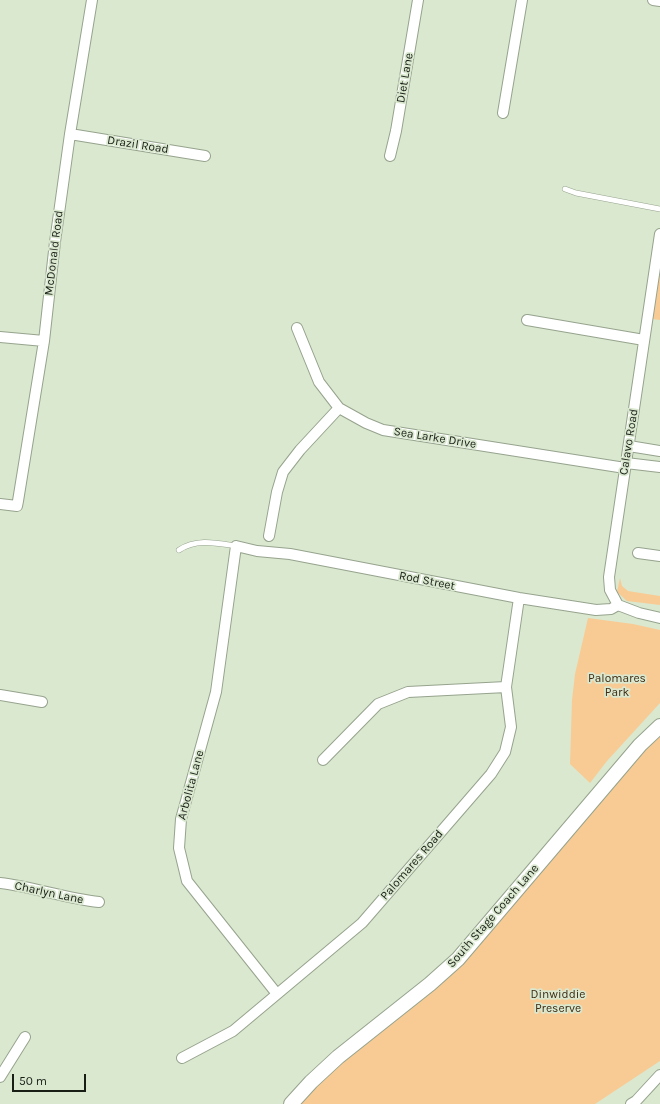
<!DOCTYPE html>
<style>
body{margin:0}
#map{position:relative;width:660px;height:1104px;overflow:hidden;background:#dae8d0;font-family:Karla,sans-serif}
canvas{display:block}
.scale{position:absolute;left:12px;top:1074px;width:74px;height:18px;box-sizing:border-box;border:2px solid #191e15;border-top:0;padding-left:5px;font-size:12px;line-height:14px;white-space:nowrap;color:#191e15;-webkit-text-stroke:3px #dae8d0;paint-order:stroke}
</style>
<div id="map">
<canvas width="660" height="1104"></canvas>
<div class="scale">50 m</div>
</div>
<script>
const context = document.querySelector('canvas').getContext('2d');
context.lineJoin = 'round';
function fillPath(path, color) { context.fillStyle = color; context.fill(path, 'evenodd'); }
function strokePath(path, color, width, dash) { context.strokeStyle = color; context.lineWidth = width; context.lineCap = dash ? 'butt' : 'round'; context.setLineDash(dash || []); context.stroke(path); }
function write(font, color, halo, rows, align = 'center') {
  context.font = font + ' Karla,sans-serif'; context.lineWidth = 3.5; context.setLineDash([]); context.textBaseline = 'middle'; context.strokeStyle = halo; context.fillStyle = color; for (const [text, x, y, turn = 0] of rows) {
    context.save(); context.translate(x, y); context.rotate((+turn || 0) * Math.PI / 180); context.textAlign = isNaN(turn) ? turn : align; if (halo) context.strokeText(text, 0, 0); context.fillText(text, 0, 0); context.restore();
  }
}
fillPath(new Path2D(`
 M660 266V320L652 319Z
 M620 578 622 586 628 591 660 596V605L627 601 617 592Z
 M588 618 633 624 660 630V703L607 761 590 783 570 764 572 700 575 674Z
 M660 729V1061L595 1104H297L343 1060 466 954Z`), '#f8cb94');
const service = new Path2D(`
 M565 189 576 193 660 209
 M179 550C196 538 217 543 236 546`);
const minor = new Path2D(`
 M653 0 660 1
 M503 113 522 0
 M70 134 205 156
 M390 156 396 131 418 0
 M660 234 609 577 610 590 618 605 639 613 660 618
 M527 320 644 340
 M297 328 319 382 339 408 366 423 383 430 625 468
 M0 337 44 341
 M629 446 660 451
 M626 463 660 467
 M0 504 17 506 18 501 44 341 55 242 70 134 92 0
 M269 536 277 492 283 472 300 450 339 408
 M638 553 660 556
 M0 695 42 702
 M323 760 378 704 408 692 506 687
 M0 883C33 887 65 898 99 902
 M277 994 187 881 179 848 181 819 216 692 236 546 257 551 290 554 519 598 596 610 611 609 618 605
 M182 1058 233 1031 362 923 491 774 505 752 511 727 506 687 519 598
 M0 1077 25 1037
 M631 1104 636 1101 660 1075`);
const secondary = new Path2D(`
 M291 1104 311 1082 338 1057 430 984 458 959 640 745 660 726`);
strokePath(service, '#96a38d', 6);
strokePath(minor, '#96a38d', 12);
strokePath(secondary, '#96a38d', 16);
strokePath(service, '#fff', 5);
strokePath(minor, '#fff', 10);
strokePath(secondary, '#fff', 14);
write('12px', '#191e15', '#dae8d0', [
 ["Diet Lane",405,78,-80],
 ["Drazil Road",138,145,9],
 ["McDonald Road",54,253,-83],
 ["Sea Larke Drive",435,438,9],
 ["Calavo Road",629,442,-81],
 ["Rod Street",427,581,11],
 ["Arbolita Lane",191,785,-75],
 ["Palomares Road",412,865,-49],
 ["Charlyn Lane",49,893,12],
 ["South Stage Coach Lane",493,916,-49]
]);
write('12px', '#3f2b11', '#dae8d0', [
 ["Palomares",617,679],
 ["Park",617,693],
 ["Dinwiddie",558,995],
 ["Preserve",558,1009]
]);
</script>
